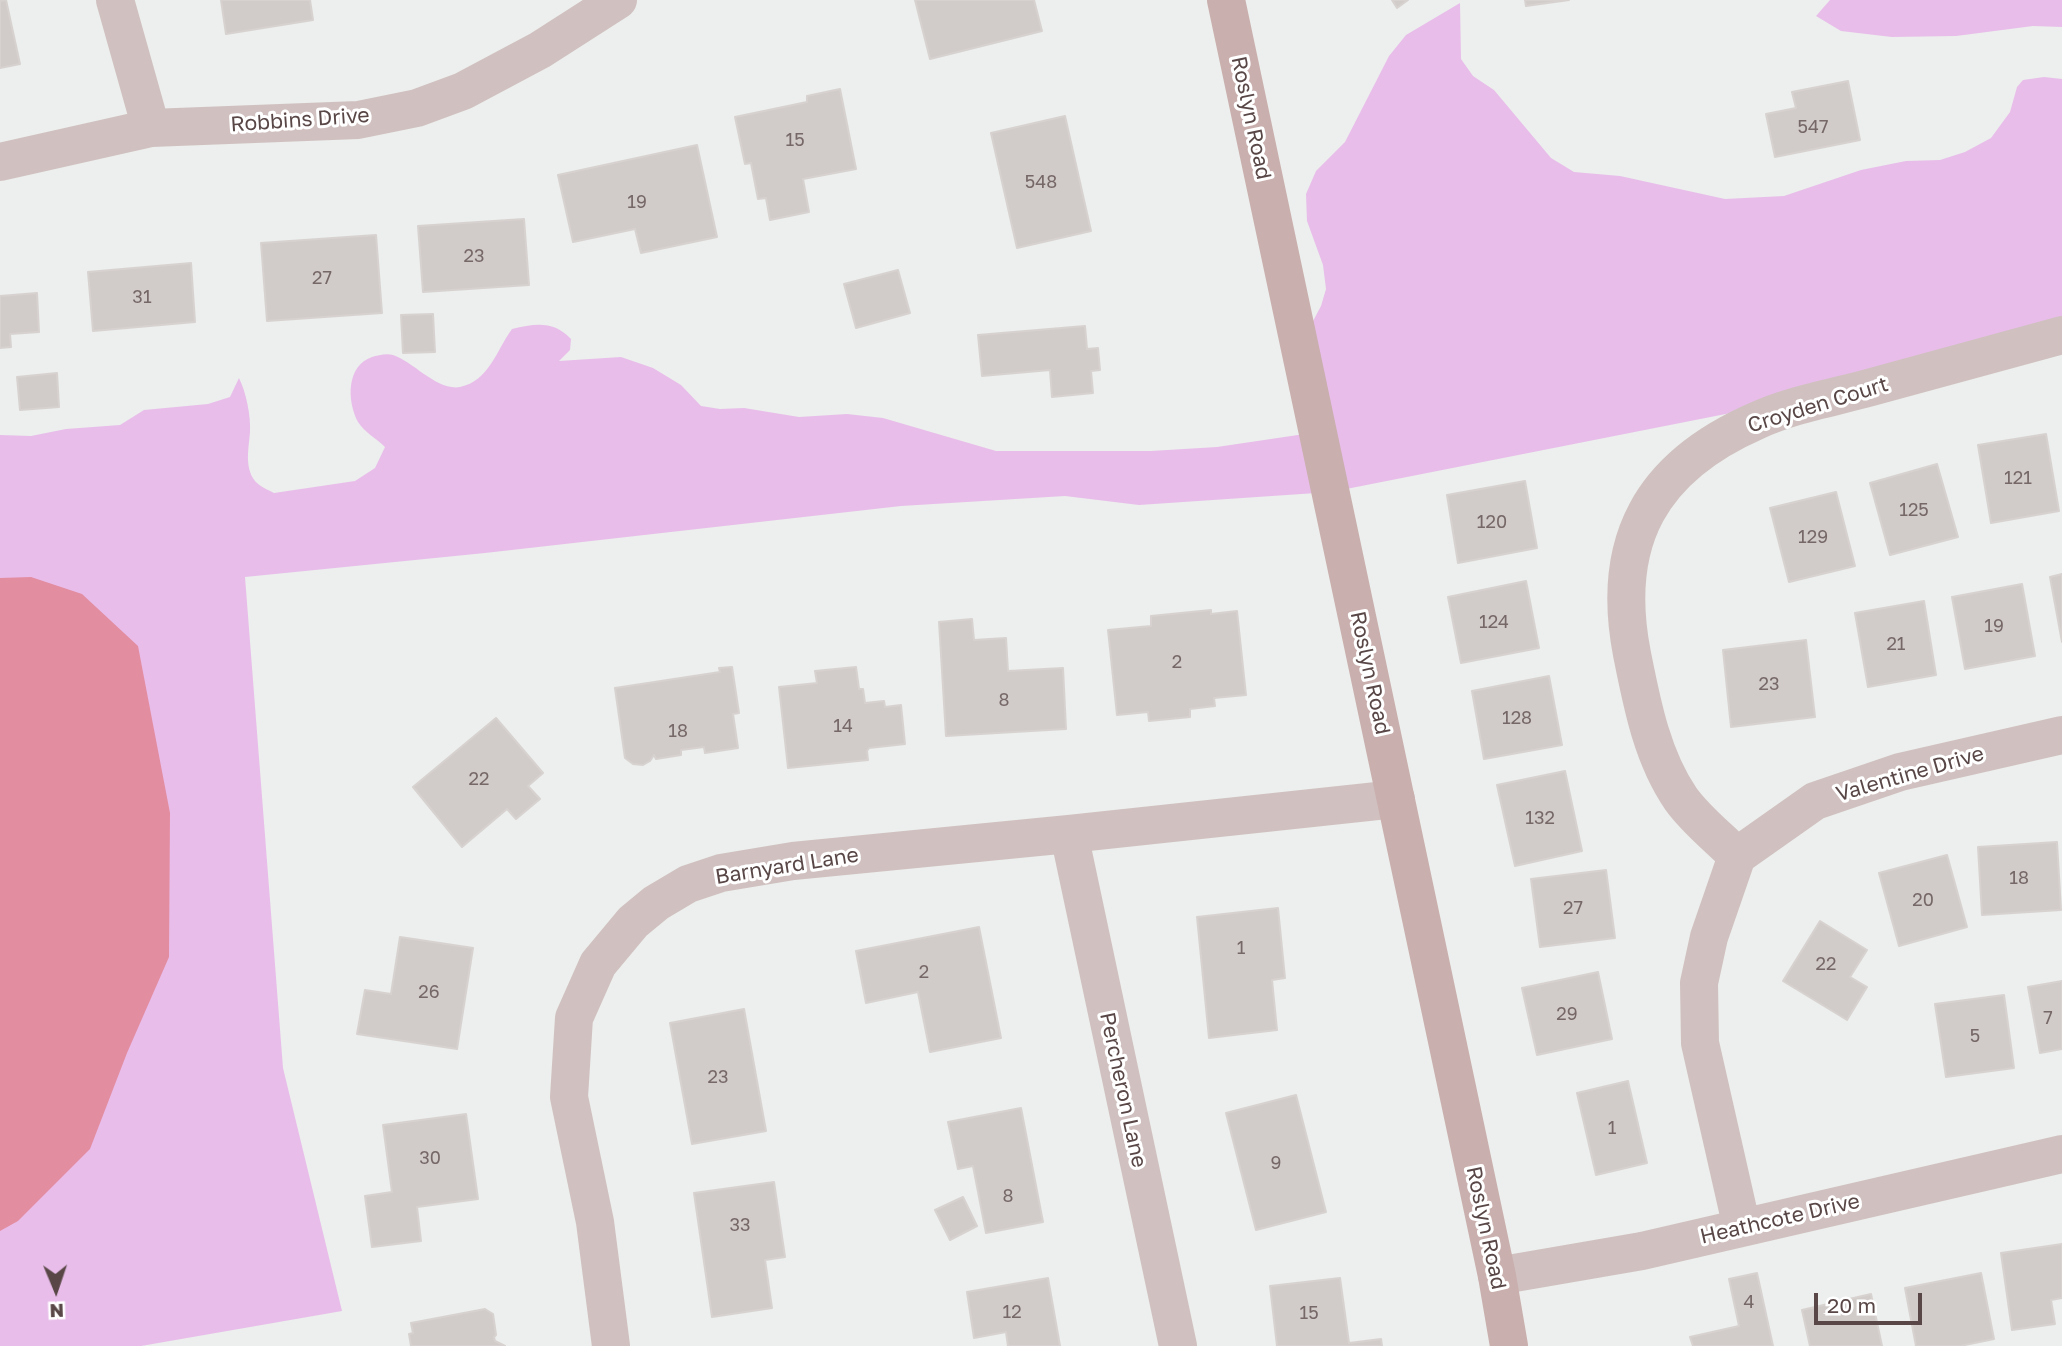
<!DOCTYPE html>
<style>
body{margin:0}
#map{position:relative;width:2062px;height:1346px;overflow:hidden;background:#ecefed;font-family:"Golos Text",sans-serif}
canvas{display:block}
.north{position:absolute;left:21px;top:1255px;width:70px;height:70px;-webkit-text-stroke:5px #fff;paint-order:stroke;rotate:178deg;font-size:19px;font-weight:700;line-height:28px;text-align:center;color:#584746}
.north::after{content:'';display:block;margin:auto;width:24px;height:32px;background:#584746;clip-path:polygon(50% 0,100% 100%,50% 72%,0 100%)}
.scale{position:absolute;left:1814px;top:1293px;width:108px;height:32px;box-sizing:border-box;border:4px solid #584746;border-top:0;padding-left:9px;font-size:21px;line-height:24px;white-space:nowrap;color:#584746;-webkit-text-stroke:5px #fff;paint-order:stroke}
</style>
<div id="map">
<canvas width="2062" height="1346"></canvas>
<div class="north">N</div>
<div class="scale">20 m</div>
</div>
<script>
const context = document.querySelector('canvas').getContext('2d');
context.lineJoin = 'round';
function fillPath(path, color) { context.fillStyle = color; context.fill(path, 'evenodd'); }
function strokePath(path, color, width, dash) { context.strokeStyle = color; context.lineWidth = width; context.lineCap = dash ? 'butt' : 'round'; context.setLineDash(dash || []); context.stroke(path); }
function write(font, color, halo, rows, align = 'center') {
  context.font = font + ' "Golos Text",sans-serif'; context.lineWidth = 6; context.setLineDash([]); context.textBaseline = 'middle'; context.strokeStyle = halo; context.fillStyle = color; for (const [text, x, y, turn = 0] of rows) {
    context.save(); context.translate(x, y); context.rotate((+turn || 0) * Math.PI / 180); context.textAlign = isNaN(turn) ? turn : align; if (halo) context.strokeText(text, 0, 0); context.fillText(text, 0, 0); context.restore();
  }
}
fillPath(new Path2D(`
 M1830 0H2062V27L2033 26 1956 36 1892 37 1841 31 1816 16Z
 M1460 3 1461 59 1473 76 1494 90 1551 158 1574 172 1620 176 1725 199 1784 196 1861 170 1906 161 1940 160 1965 152 1991 138 2010 112 2017 87 2023 80 2044 77 2062 79V324L1756 408 1331 492 1139 505 1065 496 901 506 485 553 245 577 283 1068 342 1311 141 1346H0V435L31 436 66 429 120 425 144 410 208 404 230 397 239 378C246 392 251 416 250 432 249 447 244 467 255 481 259 486 268 490 274 493L355 481 375 468 385 447C376 438 365 433 358 422 347 401 346 366 372 357 378 355 387 353 393 355 414 362 437 391 460 387 489 381 496 351 512 329 535 324 553 320 571 339L570 350 559 361 621 357 653 368 681 385 701 406 720 409 744 408 799 417 847 414 883 418 996 451H1151L1217 447 1318 432 1302 342 1321 306 1326 289 1323 265 1307 221 1306 194 1316 171 1345 142 1389 56 1406 35Z`), '#e8bdea');
fillPath(new Path2D(`
 M31 577 82 594 138 646 170 813 169 957 127 1053 90 1149 18 1221 0 1231V578Z`), '#e38da1');
const building = new Path2D(`
 M6 0 20 64 0 68V1Z
 M221 0H310L313 20 226 34Z
 M915 0H1034L1042 31 930 59Z
 M1392 0H1408L1397 8Z
 M1525 0H1569L1526 6Z
 M1848 81 1860 140 1775 157 1766 114 1796 108 1792 92Z
 M840 89 856 169 803 179 809 212 770 220 766 198 758 199 751 163 745 164 735 117 807 102V96Z
 M1065 116 1091 231 1017 248 991 133Z
 M697 145 717 237 641 253 635 229 573 242 558 175Z
 M524 219 529 285 423 292 418 226Z
 M376 235 382 313 267 321 261 243Z
 M191 263 195 322 93 331 88 272Z
 M898 270 910 313 856 328 844 284Z
 M37 293 39 332 10 334 11 347 0 348V296Z
 M433 314 435 352 403 353 401 315Z
 M1085 326 1087 349 1098 348 1100 370 1091 371 1093 393 1052 397 1050 370 982 376 978 335Z
 M57 373 59 407 20 410 17 377Z
 M2046 434 2059 511 1991 523 1978 445Z
 M1937 464 1958 537 1890 555 1870 483Z
 M1525 481 1537 548 1458 563 1447 495Z
 M1836 492 1855 566 1789 582 1770 508Z
 M2062 574V642L2050 577Z
 M1526 581 1539 648 1461 663 1448 597Z
 M2022 584 2035 656 1965 669 1952 597Z
 M1924 601 1936 675 1868 687 1855 613Z
 M1211 610V614L1237 611 1246 695 1214 698 1215 706 1190 709V717L1149 721 1148 712 1117 715 1108 630 1151 626V616Z
 M972 619 974 640 1006 638 1008 671 1063 668 1066 729 946 736 939 622Z
 M1806 640 1815 717 1731 727 1723 650Z
 M732 667 739 713 733 714 738 748 705 753 704 747 681 750V755L656 759 654 755 650 761 643 765 633 764 625 758 615 688 720 672 719 668Z
 M856 667 859 689H863L865 703 884 701 885 707 901 705 905 744 869 748 867 751 868 760 788 768 779 687 817 683 815 671Z
 M1549 676 1562 745 1484 759 1472 691Z
 M496 718 543 773 528 786 540 799 516 819 507 809 462 847 413 787Z
 M1565 771 1582 851 1515 866 1497 785Z
 M2057 842 2061 910 1982 915 1978 847Z
 M1947 855 1967 927 1899 946 1879 873Z
 M1606 870 1615 938 1540 947 1531 879Z
 M1278 908 1285 978 1272 980 1277 1030 1209 1038 1197 917Z
 M1820 921 1867 950 1850 977 1867 987 1847 1020 1783 981Z
 M979 927 1001 1038 930 1052 918 992 866 1003 856 951Z
 M400 937 473 948 457 1049 357 1034 365 990 391 994Z
 M1598 972 1612 1039 1537 1055 1522 988Z
 M2062 981V1049L2040 1053 2028 987Z
 M2004 995 2014 1068 1946 1077 1935 1004Z
 M744 1009 766 1131 692 1144 670 1023Z
 M1628 1081 1647 1163 1596 1175 1577 1093Z
 M1296 1095 1326 1212 1256 1230 1226 1113Z
 M1021 1108 1043 1222 986 1233 973 1166 958 1169 948 1122Z
 M466 1114 478 1199 417 1207 421 1241 372 1247 365 1196 392 1192 383 1125Z
 M774 1182 785 1257 765 1260 772 1308 712 1317 694 1193Z
 M963 1197 977 1226 950 1240 935 1210Z
 M2062 1244V1298L2051 1300 2055 1324 2012 1330 2001 1253Z
 M1757 1273 1773 1346H1693L1690 1337 1739 1326 1729 1279Z
 M1981 1273 1994 1339 1960 1346H1916L1905 1288Z
 M1048 1278 1060 1346H1008L1006 1332 974 1338 967 1292Z
 M1340 1278 1349 1343 1381 1339 1382 1346H1277L1270 1286Z
 M1871 1294 1882 1346H1810L1802 1310Z
 M485 1309 493 1314 496 1335 494 1337 495 1341 505 1346H411L409 1334 413 1333 411 1323Z`);
fillPath(building, '#d1cbca');
strokePath(building, '#d7d2d0', 2);
strokePath(new Path2D(`
 M115 0 151 128
 M0 162 151 128 358 120 417 108 463 91 540 50 618 0
 M1069 834 1178 1346
 M1737 856C1718 837 1696 820 1681 799 1652 757 1642 704 1632 654 1610 541 1651 467 1756 421 1790 405 1831 398 1868 388 1932 371 1997 353 2062 335
 M1742 1228 1700 1043 1699 983 1709 937 1737 856 1815 801 1900 772 2062 735
 M1497 1276 1642 1251 2062 1154
 M611 1346 595 1222 569 1097 574 1018 598 964 633 922 656 903 688 884 721 873 793 861 1069 834 1396 799`), '#d0c1c0', 38);
strokePath(new Path2D(`
 M1226 0 1497 1276 1509 1346`), '#c9afad', 38);
write('18px', '#766867', null, [
 ["547",1813,127],
 ["15",795,140],
 ["548",1041,182],
 ["19",637,202],
 ["23",474,256],
 ["27",322,278],
 ["31",142,297],
 ["121",2018,478],
 ["125",1914,510],
 ["120",1492,522],
 ["129",1813,537],
 ["124",1494,622],
 ["19",1994,626],
 ["21",1896,644],
 ["2",1177,662],
 ["23",1769,684],
 ["8",1004,700],
 ["128",1517,718],
 ["14",843,726],
 ["18",678,731],
 ["22",479,779],
 ["132",1540,818],
 ["18",2019,878],
 ["20",1923,900],
 ["27",1573,908],
 ["1",1241,948],
 ["22",1826,964],
 ["2",924,972],
 ["26",429,992],
 ["29",1567,1014],
 ["7",2048,1018],
 ["5",1975,1036],
 ["23",718,1077],
 ["1",1612,1128],
 ["30",430,1158],
 ["9",1276,1163],
 ["8",1008,1196],
 ["33",740,1225],
 ["4",1749,1302],
 ["12",1012,1312],
 ["15",1309,1313]
]);
write('21px', '#584746', '#fff', [
 ["Roslyn Road",1251,118,78],
 ["Robbins Drive",300,120,-4],
 ["Croyden Court",1818,405,-17],
 ["Roslyn Road",1370,673,78],
 ["Valentine Drive",1910,774,-16],
 ["Barnyard Lane",787,866,-9],
 ["Percheron Lane",1123,1090,78],
 ["Heathcote Drive",1780,1219,-13],
 ["Roslyn Road",1486,1228,78]
]);
</script>
